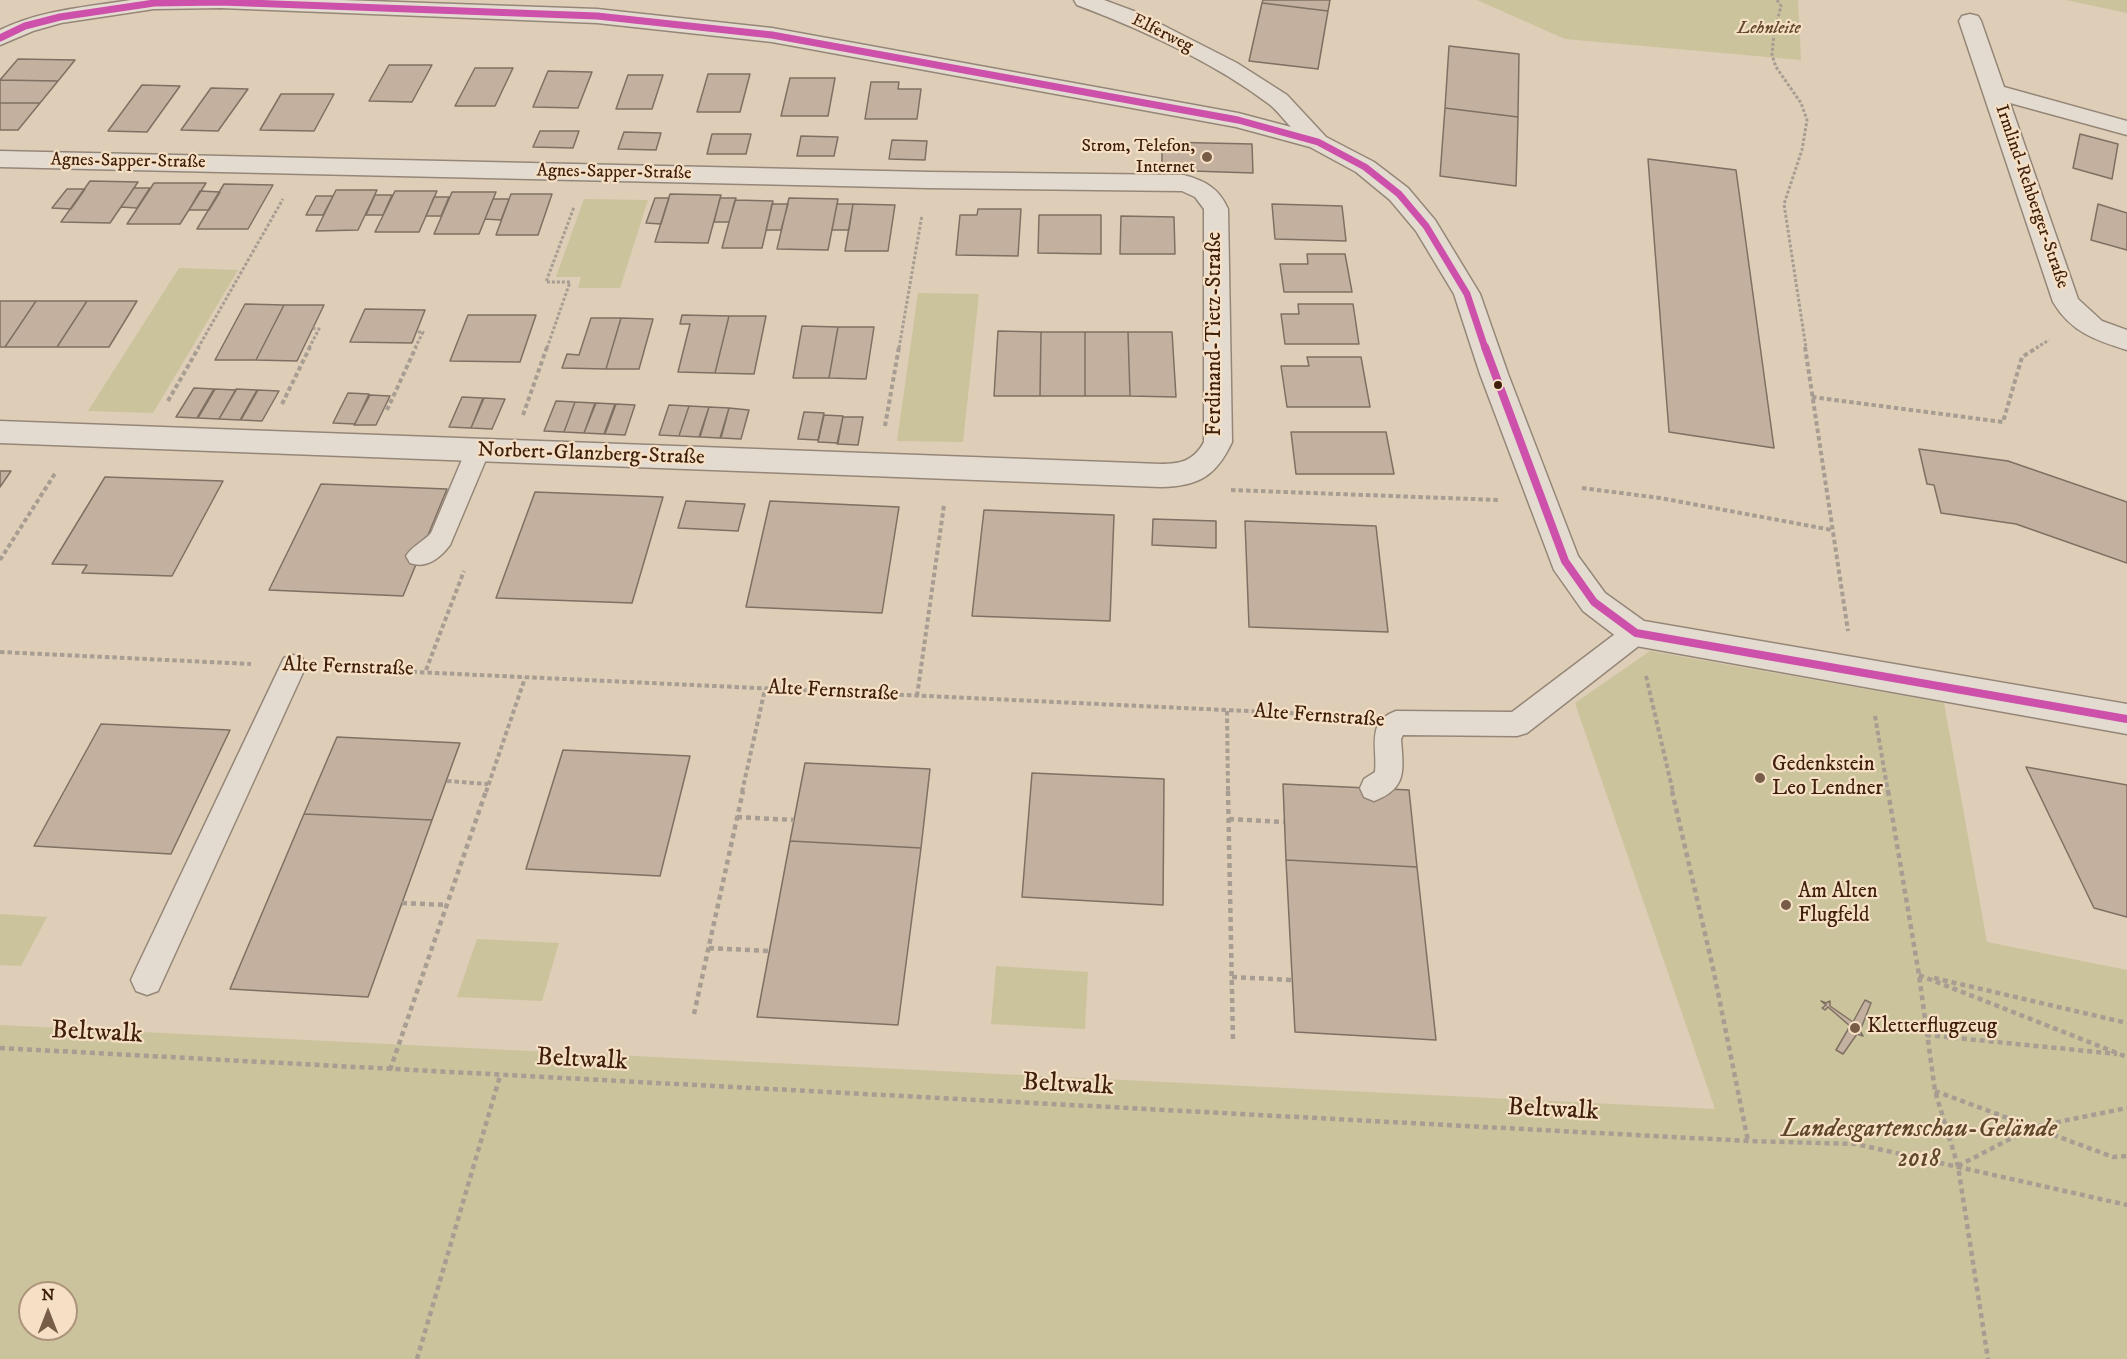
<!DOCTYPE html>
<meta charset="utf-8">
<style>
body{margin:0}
#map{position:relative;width:2127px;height:1359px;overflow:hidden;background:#decdb7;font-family:"IM FELL DW Pica",serif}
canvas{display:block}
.north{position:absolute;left:18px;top:1281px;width:60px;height:60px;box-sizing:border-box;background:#f5e0c5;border:2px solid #ad937b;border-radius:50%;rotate:0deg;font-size:16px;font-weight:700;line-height:24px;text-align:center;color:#40200c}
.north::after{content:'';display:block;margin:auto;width:21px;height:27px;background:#775d48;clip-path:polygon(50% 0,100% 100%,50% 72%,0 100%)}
</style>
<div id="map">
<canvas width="2127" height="1359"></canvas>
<div class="north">N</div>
</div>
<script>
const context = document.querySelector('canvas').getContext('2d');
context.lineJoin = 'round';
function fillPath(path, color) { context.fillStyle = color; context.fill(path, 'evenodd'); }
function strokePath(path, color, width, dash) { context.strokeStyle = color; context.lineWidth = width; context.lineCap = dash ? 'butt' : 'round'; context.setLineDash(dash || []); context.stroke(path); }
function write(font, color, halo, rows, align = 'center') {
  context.font = font + ' "IM FELL DW Pica",serif'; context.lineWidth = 4.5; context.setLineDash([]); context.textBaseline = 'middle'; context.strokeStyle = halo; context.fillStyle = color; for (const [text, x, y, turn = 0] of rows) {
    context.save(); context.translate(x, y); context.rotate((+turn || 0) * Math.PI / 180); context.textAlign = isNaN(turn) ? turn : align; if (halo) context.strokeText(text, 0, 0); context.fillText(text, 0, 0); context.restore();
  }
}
fillPath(new Path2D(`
 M1477 0H1798L1801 60 1565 39Z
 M2066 0H2127V13Z
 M584 199 648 200 620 288H578L581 277H556Z
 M179 268 238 270 153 413 88 411Z
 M918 293 979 294 963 442 897 441Z
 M1650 651 1944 703 1987 942 2127 970V1359H0V1025L1715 1109 1575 703ZM30 1293H66V1329H30Z
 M0 914 47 917 21 966 0 965Z
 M477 939 559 943 542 1001 457 997Z
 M996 966 1088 972 1085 1029 991 1024Z`), '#cbc39c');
const building = new Path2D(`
 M1263 0H1330L1328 11 1262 3Z
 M1262 3 1328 11 1318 69 1249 61Z
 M1449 46 1519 54 1518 117 1445 108Z
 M18 59 75 60 58 81 0 80Z
 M389 65H432L412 102 369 101Z
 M475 68H513L495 106H455Z
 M548 71 592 72 578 108 533 107Z
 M708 74H750L740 112H697Z
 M628 75H663L652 109H616Z
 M790 78H835L828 116H781Z
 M0 80 58 81 40 103H0Z
 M871 82H899L898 89H921L917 119H865Z
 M142 85 180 86 147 132 108 131Z
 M211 88 248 89 218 131 181 130Z
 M281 94H334L314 131 260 130Z
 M0 103H40L18 130H0Z
 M1445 108 1518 117 1516 186 1440 176Z
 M540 131H579L573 148 533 147Z
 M624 132 661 133 656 150 618 149Z
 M712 134H751L746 154H707Z
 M2080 134 2118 144 2112 179 2073 168Z
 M801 136 838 137 834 156H797Z
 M892 140 927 141 925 160 889 159Z
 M1162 142 1252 144 1253 173 1162 170Z
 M1648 159 1736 170 1774 448 1669 432Z
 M90 181 138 182 110 223 61 222Z
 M154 183H206L180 224H127Z
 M224 184 273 185 248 229H197Z
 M134 188H150L137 208 121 207Z
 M67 189H85L71 209 52 208Z
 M336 190H377L358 230 316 231Z
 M200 191 220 192 209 210H189Z
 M395 191H437L419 232H375Z
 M452 192H496L479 234H434Z
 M511 194H552L538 235H496Z
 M670 194 721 195 708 243 655 242Z
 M375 195H392L383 215H366Z
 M316 196H333L323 215H306Z
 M434 197H449L441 216H426Z
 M655 198H669L661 224 646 223Z
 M720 198H736L729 222H714Z
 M789 198 838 199 828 250 777 249Z
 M493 199H509L501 220 485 219Z
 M735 200 773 201 762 248H722Z
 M772 204H788L781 230H766Z
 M837 204H853L849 230H832Z
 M853 204 895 205 888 251H845Z
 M1272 204 1342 206 1346 241 1275 239Z
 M2098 204 2127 213V250L2091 240Z
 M978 209H1021L1018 256 956 255 960 215H977Z
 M1039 215H1101V254L1038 253Z
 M1121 216 1174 217 1175 254H1120Z
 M1307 254H1345L1352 292H1284L1280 264H1308Z
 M0 301H36L5 347H0Z
 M36 301H87L57 347H5Z
 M87 301H137L109 347H57Z
 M245 304 284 305 256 360H215Z
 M1298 304H1353L1359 344H1285L1281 314H1299Z
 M284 305H324L297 361 256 360Z
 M365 309 425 310 412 343 350 342Z
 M468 315H536L520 362 450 361Z
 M682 315 729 316 715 373 678 372 690 324H680Z
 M729 316H766L754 374 715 373Z
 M591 318H621L606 369 562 368 567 354 579 355Z
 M621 318 653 319 639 369H606Z
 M802 326 838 327 829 378H793Z
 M838 327H874L866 379 829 378Z
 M998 331 1041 332 1040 396H994Z
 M1041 332H1085V396H1040Z
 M1085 332H1128L1130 396H1085Z
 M1128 332H1172L1176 397 1130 396Z
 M1307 357H1361L1370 407H1287L1281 366H1309Z
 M194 388 214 389 197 418 176 417Z
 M215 389 236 390 219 419 198 418Z
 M236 389 257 390 240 420 219 419Z
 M258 390 279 391 262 421 241 420Z
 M348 393 369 394 355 424 333 423Z
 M370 395 390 396 376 425H354Z
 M462 397 483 398 471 428 449 427Z
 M484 398 505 399 492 429 471 428Z
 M556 401 575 402 564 432 544 431Z
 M575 402 595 403 584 433 564 432Z
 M596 403 615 404 604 434 584 433Z
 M616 404 635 405 625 435 605 434Z
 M669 405 689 406 679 436 659 435Z
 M689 406 709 407 699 437 679 436Z
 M709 407 729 408 720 438 700 437Z
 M729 408 749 410 741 439 721 438Z
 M804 412 824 413 818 440 798 439Z
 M824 415 843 416 838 443 818 442Z
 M843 417H863L858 445 837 444Z
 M1291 432H1386L1394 474H1296Z
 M1919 449 2008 461 2127 502V563L2016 524 1941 513 1934 485 1927 484Z
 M0 471H11L0 487Z
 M105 477 223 481 172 576 82 573 87 565 52 564Z
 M321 484 447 489 403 596 269 590Z
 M535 492 663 497 632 603 496 598Z
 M686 501 745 504 738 531 678 528Z
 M770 501 899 507 882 613 746 607Z
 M984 510 1114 515 1110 621 972 616Z
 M1153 519 1216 521V548L1152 545Z
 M1245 521 1376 526 1388 632 1249 627Z
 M101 724 230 730 171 854 34 846Z
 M337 737 460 743 432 820 304 814Z
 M563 750 690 756 660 876 526 869Z
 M805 763 930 769 921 848 790 841Z
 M2026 767 2127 785V917L2094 908Z
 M1032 773 1164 779 1163 905 1022 897Z
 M1283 784 1409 790 1417 867 1286 860Z
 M304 814 432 820 368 997 230 989Z
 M790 841 921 848 898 1025 757 1017Z
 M1286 860 1417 867 1436 1040 1295 1032Z
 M1865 1000 1871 1003 1860 1031 1863 1036 1857 1034 1843 1054 1836 1050 1850 1026 1828 1007 1825 1010 1822 1008 1826 1005 1821 1001 1826 1003 1830 1001V1006L1853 1022Z`);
fillPath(building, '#c4b09f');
strokePath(building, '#7e7062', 1.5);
const lane = new Path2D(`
 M478 441 486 444 490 450 450 545C440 558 427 569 410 563L406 556C412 546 423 542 431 533L466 450 470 444Z
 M1636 622 1645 625 1649 633 1645 641 1527 733 1517 736 1403 735 1401 739C1403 770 1408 788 1374 801L1364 797 1360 788 1364 779 1375 772C1378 748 1365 722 1396 711L1512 712 1627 625Z
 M293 655 302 658 306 666 158 991 147 995 136 991 131 980 136 969 284 658Z`);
const street = new Path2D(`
 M131 0H341L597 9 772 28 1238 113 1291 127C1284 120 1277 110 1269 104 1215 63 1141 29 1077 5L1074 0H1104L1139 13 1237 63 1287 95 1326 137 1374 162 1408 188 1435 220 1480 294 1508 374 1578 556 1605 593 1644 621 2127 704V734L1636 646 1625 643 1583 611 1554 570 1480 374 1454 294 1416 231 1390 200 1356 172 1310 147 1236 127 772 42 597 23 221 8 154 9 61 23 33 31 0 45V30C41 10 87 7 131 0Z
 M1970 14 1978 16 1981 21 2004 87 2127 121V135L2010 103 2078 299 2102 321 2127 330V350C2095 340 2071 332 2053 302L1959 21 1962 16Z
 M0 151 928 172 1184 175C1205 181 1219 188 1228 209L1232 442C1216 476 1199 486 1161 487L0 443V421L1161 464C1180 464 1194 461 1204 442V209L1195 197 1182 191 928 188 0 167Z`);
strokePath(lane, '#958778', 3);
strokePath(street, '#958778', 3);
strokePath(new Path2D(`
 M1777 0 1781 6 1774 33 1772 55 1776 67 1801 103 1807 120 1802 150 1784 204 1806 348
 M198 348 283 199
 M309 348 319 329 313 328
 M415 348 423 332H416
 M547 348 570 282H546L574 207
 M899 348 922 215
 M2036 348 2049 340`), '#a79d92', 3, [3, 2]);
strokePath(new Path2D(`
 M1805 347 1848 631
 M1812 397 2003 422 2022 357 2038 347
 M168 401 199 347
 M282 404 310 347
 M387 410 416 347
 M523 415 547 347
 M885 426 899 347
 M1582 488 1660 498 1832 530
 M1231 490 1499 500
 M0 560 56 472
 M0 652 251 664
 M330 668 1354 716
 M426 670 464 571
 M1646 676 1673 792
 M917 696 944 505
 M1227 711 1228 792
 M1875 716 1888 792
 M447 781 488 784
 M486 792 525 678
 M742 792 765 689`), '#a79d92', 4, [4.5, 3]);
strokePath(new Path2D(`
 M1228 791 1233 1042
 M1672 791 1713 968 1748 1141
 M1888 791 1919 975 1935 1091 1958 1166 1988 1359
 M737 817 794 820
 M1229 819 1284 822
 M402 903 447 905
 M709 948 769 951
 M1919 975 2127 1057
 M1232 977 1292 980
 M1934 978 2127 1023
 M694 1014 743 791
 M1926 1035 2117 1054
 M0 1048 1748 1141 1856 1144 2127 1205
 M390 1070 486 791
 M1935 1091 2113 1157 2127 1156
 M1958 1166 2033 1127 2127 1108
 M417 1359 500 1076`), '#a79d92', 4.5, [5, 4]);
fillPath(lane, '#e4dbd0');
fillPath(street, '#e4dbd0');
strokePath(new Path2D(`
 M0 38 25 26 60 17 154 3 221 2 597 16 772 35 1238 120 1318 142 1365 167 1399 194 1426 226 1467 294 1485 348`), '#cd50aa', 7);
strokePath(new Path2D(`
 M1485 347 1565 561 1594 602 1636 633 2127 719`), '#cd50aa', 8);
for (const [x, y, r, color] of [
 [1207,157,6,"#775d48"],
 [1498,385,5,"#40200c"],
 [1760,778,6,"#775d48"],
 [1786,905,6,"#775d48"],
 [1855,1028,6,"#775d48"]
]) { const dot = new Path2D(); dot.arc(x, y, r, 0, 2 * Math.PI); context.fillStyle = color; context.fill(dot); strokePath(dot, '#f5e0c5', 2); }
write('italic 18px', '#5f472a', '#f5e0c5', [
 ["Lehnleite",1769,29]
]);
write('18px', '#40200c', '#f5e0c5', [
 ["Elferweg",1162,34,26],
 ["Agnes-Sapper-Straße",128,162,1],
 ["Agnes-Sapper-Straße",614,173,1],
 ["Irmlind-Rehberger-Straße",2031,197,71]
]);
write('18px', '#40200c', '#f5e0c5', [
 ["Strom, Telefon,",1195,147],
 ["Internet",1195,168]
], 'right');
write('21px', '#40200c', '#f5e0c5', [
 ["Ferdinand-Tietz-Straße",1216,334,-90],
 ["Norbert-Glanzberg-Straße",591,455,2],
 ["Alte Fernstraße",348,668,2],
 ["Alte Fernstraße",833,692,3],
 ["Alte Fernstraße",1319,717,4]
]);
write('21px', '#40200c', '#f5e0c5', [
 ["Gedenkstein",1772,766],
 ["Leo Lendner",1772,790],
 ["Am Alten",1798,893],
 ["Flugfeld",1798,917],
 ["Kletterflugzeug",1867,1028]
], 'left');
write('26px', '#40200c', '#f5e0c5', [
 ["Beltwalk",97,1034,3],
 ["Beltwalk",582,1061,3],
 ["Beltwalk",1068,1086,3],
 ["Beltwalk",1553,1111,3]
]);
write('italic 26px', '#5f472a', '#f5e0c5', [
 ["Landesgartenschau-Gelände",1919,1131],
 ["2018",1919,1161]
]);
</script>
